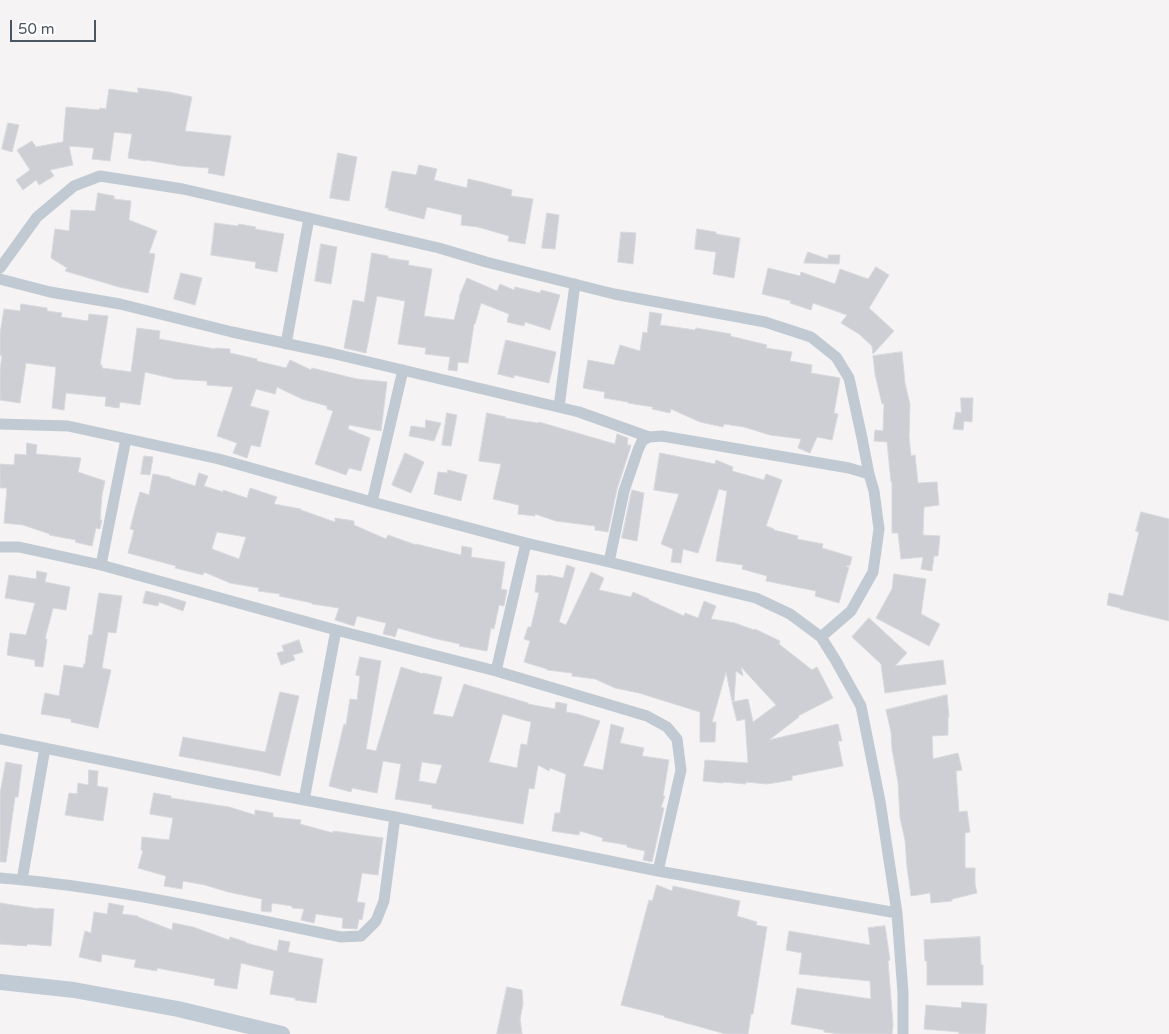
<!DOCTYPE html>
<style>
body{margin:0}
#map{position:relative;width:1169px;height:1034px;overflow:hidden;background:#f5f3f3;font-family:"Varela Round",sans-serif}
canvas{display:block}
.scale{position:absolute;left:10px;top:20px;width:86px;height:22px;box-sizing:border-box;border:2px solid #4a5661;border-top:0;padding-left:6px;font-size:15px;line-height:18px;white-space:nowrap;color:#4a5661;-webkit-text-stroke:4px #fff;paint-order:stroke}
</style>
<div id="map">
<canvas width="1169" height="1034"></canvas>
<div class="scale">50 m</div>
</div>
<script>
const context = document.querySelector('canvas').getContext('2d');
context.lineJoin = 'round';
function fillPath(path, color) { context.fillStyle = color; context.fill(path, 'evenodd'); }
function strokePath(path, color, width, dash) { context.strokeStyle = color; context.lineWidth = width; context.lineCap = dash ? 'butt' : 'round'; context.setLineDash(dash || []); context.stroke(path); }
const building = new Path2D(`
 M138 88 169 92 192 97 185 131 231 136 224 176 208 173 209 168 181 166 146 160V161L128 158 132 134 114 132 110 161 92 159 94 148 69 146 73 165 50 170 54 176 39 185 36 180 23 190 16 180 30 170 17 150 32 141 36 147 63 142 66 107 99 110 100 108 106 109 109 89 138 93Z
 M8 123 19 125 12 152 2 149Z
 M338 153 357 157 349 201 330 198Z
 M419 165 437 169 434 180 467 188 468 179 482 182 512 190 511 196 533 199 525 244 508 241 509 236 478 227 461 225 462 215 427 207 424 219 388 210 389 208H385L392 171 416 175Z
 M98 193 114 196V199L131 201 129 220 157 231 149 253 155 254 148 293 119 287 65 271 67 268 51 258 55 229 69 231 71 210 95 211Z
 M547 213 559 215 555 249 542 248Z
 M215 223 238 226 239 224 256 227 255 229 284 234 277 272 255 268 256 262 211 255Z
 M697 229 716 232V234L740 238 734 278 713 274 716 252 695 249Z
 M621 232 636 233 633 264 618 262Z
 M321 244 337 247 331 284 315 281Z
 M808 252 828 259V255H840L839 264 804 263Z
 M372 253 388 256V258L409 261 408 265 432 269 424 316 454 320 460 297H459L467 278 497 291 500 284 514 290 515 287 540 293 541 290 560 295 550 330 525 322 524 326 507 322 509 314 481 303 475 324H474L468 363 458 362 457 371 448 370 450 357 425 354 426 348 398 344 405 301 377 296 366 353 344 348 353 300 364 302Z
 M876 267 889 275 869 308 894 331 873 354 872 346 859 334 841 323 847 315 813 303 811 310 790 303 791 301 762 294 768 268 800 276 801 272 835 284 840 269 868 279Z
 M181 273 202 278 195 305 174 299Z
 M21 304 47 308V311L62 313 61 317 88 321 89 314 108 316 100 365H102V368L131 372 137 328 160 331 159 339 215 349V348L230 349V353L257 359V361L286 368 290 360 311 370 312 368 357 379 387 382 381 431 349 425 348 429 370 438 361 471 349 468 346 475 315 464 333 411 327 409V406L302 399 277 387 275 394 256 389 250 406 269 411 260 447 251 445 247 458 233 453 237 443 217 436 233 387 207 385V381L175 379 145 372 140 405 120 402 119 408 105 406 106 397 66 393 64 410 52 408 56 367 26 363 20 403 0 400V370L2 356 0 355V334L4 309 20 311Z
 M650 312 662 314 660 325 695 330 696 328 731 334 730 336 767 345 766 348 792 352 790 361 812 365 811 373 840 378 834 413 838 414 832 440 817 437 810 453 798 448 801 439 770 435 744 427 724 424 723 427 700 422 671 409 670 413 652 409 653 407 628 403V402L604 398 605 392 583 388 588 360 614 365 620 345 640 351 643 332 647 333Z
 M506 340 556 352 549 383 514 375V378L498 374Z
 M902 352 905 383 910 405 909 436 911 456 915 455 918 483 937 482 939 505 924 507 923 535 940 536 938 556H934L932 571 921 569 923 557 901 559 898 533H892V482H891L887 442 874 441 875 430 883 431 884 403 882 404 875 374 873 356Z
 M961 398H973L972 422 964 421 963 430 953 429 956 412 961 413Z
 M447 413 457 415 451 446 442 445Z
 M487 413 506 417 505 418 538 423 539 422 615 444 617 434 628 438 627 445H631L630 449 617 489 608 532 595 530V526L556 521 535 514V516L518 514 519 505 493 499 501 464 479 461Z
 M426 420 441 423 434 441 409 436 411 426 425 428Z
 M27 443 37 445 36 454 81 458 78 472 105 481 102 495 100 520H102L100 529 96 528 92 546 75 542 76 540 49 535 50 534 23 525 4 523 7 488H0V464L14 465 15 454 26 455Z
 M405 453 424 462 411 493 392 485Z
 M660 453 715 464 716 460 733 467 732 471 764 480 766 474 782 480 766 526 774 529V530L798 536 797 539 823 544 822 548 852 557 850 565 846 566V567H849L839 603 815 596 816 591 766 581 767 576 742 569 743 565 716 561 727 491 719 489 698 553 683 549 681 563 671 562 673 549 661 544 679 494 654 490Z
 M144 456 153 457 150 475 141 474Z
 M448 470 467 475 461 501 434 494 438 472 447 473Z
 M199 473 208 476 204 486 223 492V490L247 498 250 488 277 497 274 504 301 509V510L335 522V518L354 521V525L386 539 388 535 416 545V544L461 555 462 546 472 548 471 557 505 562 501 589 507 590 504 606 499 605 494 629 491 628 487 651 459 646 460 644 437 639 398 628 395 637 392 636 383 634 386 623 357 616 354 626 335 620 339 608 312 604V603L279 596 280 594 258 591 259 588 230 583 204 572 203 575 175 568 176 566 128 553 134 530 130 529 136 506 140 492 149 495 153 474 170 477V478L195 486ZM217 532 246 537 239 559 212 549Z
 M632 490 644 493 637 541 622 538Z
 M1141 512 1169 519V621L1120 609V608L1107 605 1109 593 1123 596 1139 532 1136 531Z
 M567 565 575 568 559 622 566 625 591 572 604 578 599 590 631 597 633 592 649 599V600L684 616 685 613 698 618 704 601 716 606 711 619 735 623 754 630 755 629 780 641 779 644 812 670 817 667 833 698 798 716 799 717 769 740 838 724 842 741H838L843 766 792 776V780L767 784 746 782V784L723 782V783L703 781 705 760 748 763 745 719 737 721 732 702 748 699 753 722 776 705 741 667 743 676 736 671 734 701H732L726 672 712 722H716L715 742H700V712L639 693 615 688 595 679 572 676V673L547 670V669L524 662 530 641 524 639 528 627H531L539 593 535 592 537 575 547 576 548 575 563 578Z
 M37 571 47 573 45 582 70 587 66 610 53 608 45 639H47L43 667 35 666V660L7 655 10 633 26 635 35 603 5 598 9 575 36 579Z
 M894 574 926 579 921 614 940 624 929 646 876 618 892 589Z
 M146 591 170 597 186 602 183 611 159 602 158 606 143 603Z
 M99 593 122 596 116 633 108 632 102 668 111 670 98 728 71 722V719L41 714 45 693 59 696 64 665 83 668 84 664H85L89 635H92Z
 M869 618 907 653 895 666 943 660 946 684 885 693 881 664 852 637Z
 M299 640 303 652 293 655 295 660 281 665 277 653 284 651 282 646Z
 M360 657 381 661 366 749 376 751 401 667 423 674V673L442 677 433 714 453 717 464 684 528 703V704L555 709 556 702 567 704 566 712 577 714 600 721 583 766 603 770 611 724 624 728 620 743 644 748 642 756 669 760 663 796H665L661 807 664 808 652 862 643 860 645 851 627 847V845L602 841 603 838 580 831 579 835 552 831 555 813H560L566 774 550 768 549 771 538 765 534 789 529 788 523 824 432 808V805L395 799 401 764 383 761 377 793 352 788 351 792 329 786 344 724 346 725 350 699 357 700 360 676 356 675ZM503 714 531 722 527 745 521 744 517 768 489 762ZM422 762 442 765 436 784 419 781Z
 M280 692 299 696 280 776 259 771 179 756 183 737 265 752Z
 M947 695 949 717H948V735L932 736 933 759 958 753 962 770 956 771 959 812 967 811 970 832 965 833V868H975V884L977 893 952 899V901L931 903 930 893 911 896 907 867 905 840 900 818 898 782 892 749 891 732 886 710Z
 M6 762 22 765 18 797H15L6 862H0V794Z
 M89 770 98 771 97 786 108 788 103 821 65 815 69 793 77 794 78 783 88 785Z
 M154 793 171 796V798L229 807 255 815V810L273 813V817L301 820 300 824 333 833V831L383 838 378 875 362 873 357 902 365 903 362 920 359 919 357 929 342 928 343 918 316 914 314 923 301 920 304 909 292 908V906L272 903 271 912 261 911 262 899 228 892 205 885 183 881 182 889 164 886 166 876 138 868 143 851 141 850 142 837 169 840 173 818 150 814Z
 M657 885 672 891 673 886 740 901 737 916 757 922 756 925 767 927 753 1014H751L748 1034H726L664 1017 665 1016 621 1005 649 900 652 901Z
 M0 903 39 909V908L54 909 51 946 27 944V946L0 944Z
 M109 903 124 906 122 914 138 916V917L172 930 173 923 193 927 229 940 230 937 246 942V943L277 951 279 940 290 942 288 952 323 959 316 1003 295 1000V998L270 994 274 971 241 963 237 989 214 985 215 979 189 974 157 968V971L134 967 136 960 102 954 101 962 79 957 85 931 91 933 94 912 107 914Z
 M885 926 890 960 888 961 893 1025 892 1034H840L824 1032V1030L791 1024 797 988 871 999 870 981 799 974 802 953 786 950 789 931 870 945 868 928Z
 M980 937 981 965H983V985H927V961H925L924 940Z
 M507 987 522 990 523 1004 520 1019 522 1034H497Z
 M962 1002 987 1004 985 1034H959V1032L924 1029 926 1005 961 1008Z`);
fillPath(building, '#cdcfd5');
strokePath(building, '#d7d9de', 1);
strokePath(new Path2D(`
 M0 268 37 217 74 186 100 176 183 189 439 248 486 262 614 294 765 322 811 337 836 357 849 378 862 438 869 474
 M0 279 50 292 120 304 232 332 331 353 579 412 649 437
 M286 344 309 218
 M559 407 575 284
 M0 424 68 426 219 459 372 502 526 543 609 562 756 598 790 614 821 637 836 661 861 706 880 801 897 913 903 993V1034
 M372 502 403 370
 M0 547H19L101 565 336 630 496 671 647 716 667 727 677 739 681 770 658 871
 M609 562 624 491 638 450 642 441 649 437 662 436 849 468 869 474 874 491 879 529 873 572 851 611 821 637
 M101 565 126 439
 M496 671 526 543
 M0 739 215 783 395 817 658 871 897 913
 M304 800 336 630
 M0 878C115 887 228 914 341 937L361 936 376 921 384 901 395 817
 M22 880 45 748`), '#c1cad2', 11);
strokePath(new Path2D(`
 M0 982 74 990 178 1009 282 1034`), '#c1cbd6', 16);
</script>
